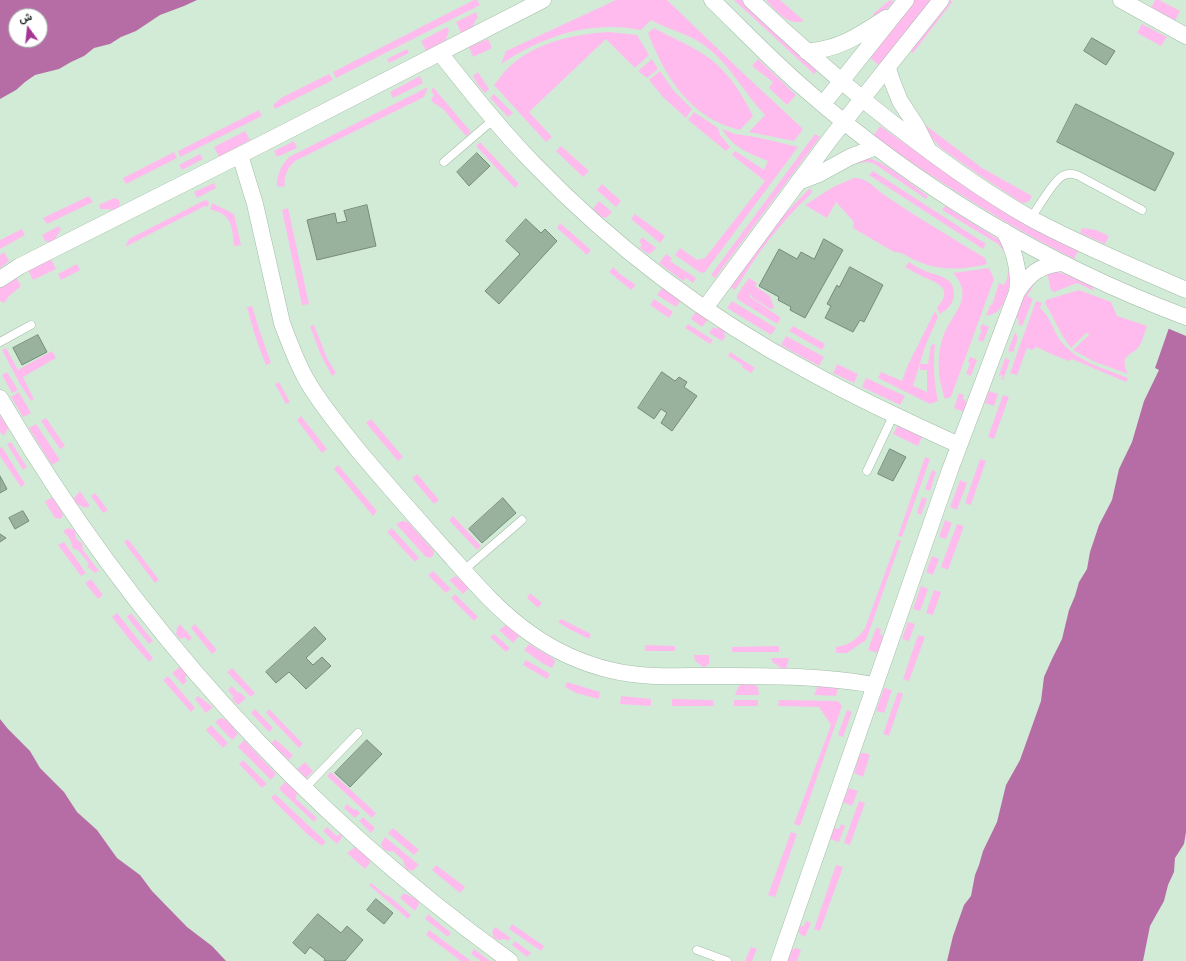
<!DOCTYPE html>
<meta charset="utf-8">
<style>
body{margin:0}
#map{position:relative;width:1186px;height:961px;overflow:hidden;background:#d2ebd7;font-family:Helvetica,Vazirmatn,sans-serif}
canvas{display:block}
.north{position:absolute;left:8px;top:8px;width:40px;height:40px;box-sizing:border-box;background:#fff;border:1px solid #a2a5a3;border-radius:50%;rotate:345deg;font-size:11px;font-weight:700;line-height:16px;text-align:center;color:#161f18}
.north::after{content:'';display:block;margin:auto;width:14px;height:18px;background:#a73693;clip-path:polygon(50% 0,100% 100%,50% 72%,0 100%)}
</style>
<div id="map">
<canvas width="1186" height="961"></canvas>
<div class="north">ش</div>
</div>
<script>
const context = document.querySelector('canvas').getContext('2d');
context.lineJoin = 'round';
function fillPath(path, color) { context.fillStyle = color; context.fill(path, 'evenodd'); }
function strokePath(path, color, width, dash) { context.strokeStyle = color; context.lineWidth = width; context.lineCap = dash ? 'butt' : 'round'; context.setLineDash(dash || []); context.stroke(path); }
fillPath(new Path2D(`
 M474 0H477L480 5 336 78 333 72Z
 M616 0H667L744 74 803 129 794 141 749 132 765 115C760 109 754 103 749 96 734 76 723 58 701 43 686 33 667 29 651 20L641 30C589 20 544 36 501 64L506 51Z
 M734 0H741L818 70 814 74Z
 M766 0H780L804 21C789 27 775 10 766 0Z
 M890 0 894 2 876 18 873 14Z
 M911 0H932L881 67 868 56Z
 M946 0 953 1 913 53 908 49Z
 M1155 0H1159L1180 11 1175 21 1151 8Z
 M476 12 478 18 476 19 473 27 461 33 456 22Z
 M1142 24 1167 37 1161 46 1137 33Z
 M447 27 449 31 446 40 426 51 421 41Z
 M654 28C670 37 688 44 703 54 726 68 741 92 753 116L740 130C691 119 665 77 648 33Z
 M609 32 637 35 649 55 635 68 606 39 529 112 552 137 546 142 494 85C498 80 502 75 506 70 532 43 573 34 609 32Z
 M488 39 492 48 473 57 469 47Z
 M407 49 409 53 389 63 387 59Z
 M652 59 658 69 647 78 638 71Z
 M758 59 796 95 787 105 769 88 773 82 752 66Z
 M660 71 674 91 692 109 686 118 663 97 649 80Z
 M478 72 489 89 485 93 478 85 473 76Z
 M329 74 333 80 275 109 273 105 281 98Z
 M420 76 423 83 393 98 390 92Z
 M428 87 424 97 295 161C288 167 283 177 285 186L277 187C276 177 281 165 289 157Z
 M433 87 471 132 466 136 443 109 431 101 434 94 431 92Z
 M494 94 513 113 508 117 490 98Z
 M259 110 262 116 180 157 178 151Z
 M694 112 718 128 720 135 730 147 726 151 688 120Z
 M924 124 982 168 1032 196C1030 201 1028 203 1022 203L978 174 941 148 928 134Z
 M880 126 976 194 1026 224 1078 251 1074 259C1003 223 938 181 873 136Z
 M722 129 735 134 756 137 798 147 705 272 701 273 675 255 680 248 697 260 705 258 765 181 732 155 735 151 764 170 768 161C750 154 732 147 722 129Z
 M245 131 250 140 219 157 214 147Z
 M815 134 820 137 715 278 711 275Z
 M294 141 297 148 277 157 274 151Z
 M480 142 519 184 515 188 476 146Z
 M561 146 589 171 583 177 556 151Z
 M174 152 177 158 126 184 123 178Z
 M200 154 203 159 182 170 179 165Z
 M867 158C885 161 912 185 928 196L926 199 873 163 865 162 856 164 854 163Z
 M873 171 986 244 983 249 869 175Z
 M854 178C866 177 875 188 883 194 916 217 951 237 985 258L987 264C963 270 940 271 917 261 909 258 902 251 894 252L853 228 854 222 836 202 827 218 805 205 833 187Z
 M214 183 216 188 197 198 194 192Z
 M602 184 621 201 616 207 597 190Z
 M809 189 812 190V193C781 221 757 254 735 290L731 287 780 219Z
 M89 196 93 202 47 224 43 218Z
 M114 198 119 200 120 204 119 207C111 213 108 207 101 210L99 205Z
 M205 200 209 202 208 207 205 206 125 247 129 239Z
 M599 201 612 212 606 218 602 217 593 209Z
 M212 203 234 214 241 245 234 246C233 237 233 222 225 216 221 212 215 211 210 209Z
 M945 206 998 239 1006 246 1007 258 1003 250 998 244 942 210Z
 M288 208 309 304 302 305 282 210Z
 M635 214 665 236 660 243 631 219Z
 M560 223 591 250 587 255 557 228Z
 M59 226 61 230C55 235 58 245 45 241L42 235Z
 M1082 228 1096 230 1109 236 1105 244 1080 233Z
 M22 229 25 235 0 249V240Z
 M642 237 656 248 651 253 648 254 640 248 642 244 639 242Z
 M4 252 9 261 0 268V255Z
 M666 254 672 258 670 261 696 278 693 283 686 278 683 281 659 263Z
 M51 259 56 269 33 280 28 270Z
 M909 262C914 265 920 269 925 271 938 276 955 277 954 295 953 304 948 309 940 314L937 308C952 290 942 285 926 278 919 275 912 271 905 267Z
 M77 264 80 270 61 280 58 274Z
 M613 267 620 274 636 285 631 290 609 272Z
 M989 268 994 279 951 397 945 399C938 379 936 358 943 337 951 313 976 299 953 273Z
 M1012 270C1011 281 1006 304 998 311 994 314 990 315 986 316L990 305H992L999 283 1004 285 1007 279 1008 272Z
 M1053 271 1065 274 1092 286 1094 291 1077 283 1054 292 1051 290 1047 272Z
 M16 277 21 286 9 296 4 303 0 301V288Z
 M749 278 757 283 755 286 770 296 774 308 770 309 753 298 750 294V297L781 318 777 324 737 299V295Z
 M1032 282 1035 283 1027 296 1033 299 1022 326 1018 324 1019 320 1015 317 1018 307Z
 M662 288 680 301 676 307 657 295Z
 M1079 290 1111 302 1117 316 1147 326C1145 332 1143 339 1140 345 1133 357 1118 352 1128 374L1093 361 1073 350 1089 335 1088 333H1086L1071 348C1060 334 1054 318 1045 303L1046 300Z
 M654 299 673 312 669 318 650 305Z
 M732 301 776 328 771 335 727 308Z
 M1036 301 1042 303 1040 308C1052 319 1052 328 1060 340 1076 362 1104 368 1128 378L1126 382 1072 359 1069 361 1051 354 1037 347 1032 350 1027 348 1017 375 1010 373Z
 M252 306 261 335 271 363 266 365C258 346 252 327 247 307Z
 M696 311 708 319 702 327 691 319Z
 M935 311 938 317 926 344 913 386 927 392V370H920V364H928L931 345 935 344C933 364 934 382 938 401L930 404 878 378 881 372 902 381 907 367Z
 M688 324 713 340 710 344 685 328Z
 M982 324 989 327 983 342 978 340 982 330 980 329Z
 M314 325 327 358 336 373 332 376 320 353 310 326Z
 M718 326 726 331 724 334 726 336 722 341 709 333 713 327 717 329Z
 M793 326 825 344 822 350 789 331Z
 M1015 332 1018 338 1013 352 1008 351Z
 M786 336 824 357 819 366 781 345Z
 M6 348 18 370 52 351 56 358 23 377 34 399 31 401 20 384 2 350Z
 M730 352 755 368 751 373 742 367 743 365 728 356Z
 M970 357 977 360 971 376 966 374 970 363 968 362Z
 M1005 358 1010 360 1003 380H1001L1003 376 1000 375 998 378Z
 M837 364 858 374 854 383 833 373Z
 M7 372 18 390 12 393 2 375Z
 M866 378 905 396 900 405 862 387Z
 M279 382 290 402 286 404 275 384Z
 M989 391 998 394 994 406 985 403Z
 M19 392 31 413 23 417 11 397Z
 M959 393 964 395 963 398 967 403 964 412 954 408Z
 M1003 395 1009 397 994 439 988 437Z
 M0 416 8 428 4 436 0 432Z
 M301 416 327 449 322 453 297 420Z
 M46 418 65 446 60 449 41 421Z
 M371 419 403 457 398 461 366 423Z
 M36 424 60 460 52 465 29 428Z
 M898 425 922 437 918 446 893 434Z
 M11 442 27 467 23 470 7 444Z
 M2 447 25 484 21 487 0 456V448Z
 M925 457 930 459 902 537 898 536Z
 M980 459 986 461 971 505 965 503Z
 M338 465 377 511 373 516 334 469Z
 M932 470 936 472 930 491 925 489Z
 M417 474 439 500 434 504 412 478Z
 M960 480 967 483 957 510 950 507Z
 M80 491 90 506 86 508C81 506 75 504 74 498Z
 M95 493 108 510 103 513 91 496Z
 M52 497 62 512 63 516 60 519 55 518 45 502Z
 M922 497 927 499 921 515 917 513Z
 M453 516 481 546 477 550 449 520Z
 M945 520 952 523 946 539 939 537Z
 M402 521 408 522 433 550 434 552 433 556 430 558 425 556 396 524Z
 M957 524 964 526 948 570 941 567Z
 M68 528 75 530 76 539 82 543 83 550 99 571 95 573 87 566 89 564 78 550 73 549 70 539 63 531Z
 M392 528 419 558 415 562 387 532Z
 M128 539 159 580 155 583 124 542Z
 M897 540 901 541 866 640 847 653H836V647C849 645 857 640 865 628Z
 M64 542 86 573 81 576 58 545Z
 M932 556 939 559 933 575 926 572Z
 M433 571 451 589 446 593 428 575Z
 M456 576 469 588 463 594 449 580Z
 M91 579 103 595 98 599 85 583Z
 M921 586 928 589 920 611 913 609Z
 M934 590 941 592 933 615 926 613Z
 M530 593 542 603 538 608 527 598Z
 M455 594 478 617 474 621 451 598Z
 M117 613 153 658 149 662 130 640 112 617Z
 M131 613 153 641 149 644 127 617Z
 M561 619 591 634 589 639 569 629 558 622Z
 M908 622 915 624 909 641 902 639Z
 M180 624 192 638 188 641 185 637 180 639 176 634 177 628Z
 M195 624 217 650 212 654 191 628Z
 M506 625 520 635 513 643 499 630Z
 M876 628 881 629 880 633 884 639 878 653 868 650Z
 M494 634 510 648 506 652 490 637Z
 M918 635 925 637 909 681 903 679Z
 M529 644 553 658 555 662 552 668 542 663 524 650Z
 M645 645 675 646V651H645Z
 M779 646V652H732V647Z
 M694 655H709V664L705 667H703L698 663 695 661Z
 M771 658H789L787 667 785 669C779 669 778 664 773 663Z
 M526 660 550 674 547 679 523 665Z
 M181 666 188 674 185 678 187 681 183 685 172 673Z
 M232 668 255 693 251 697 227 672Z
 M168 676 195 708 191 712 163 680Z
 M567 682 600 692 599 699 576 693 565 687Z
 M742 684 755 685 758 688 759 695H735L738 687Z
 M232 686 238 693 240 692 246 698 242 702 238 705 232 699 234 697 228 690Z
 M818 686 838 688 836 696 814 695Z
 M884 688 892 690 884 713 876 711Z
 M898 692 903 694 889 736 883 734Z
 M198 696 213 707 206 713 195 699Z
 M621 696 651 699V706L620 704Z
 M672 699 713 700 714 706H672Z
 M734 700H758V706H734Z
 M779 700 838 701 842 706 800 826 794 824 831 725 819 707 778 706Z
 M255 709 273 728 269 732 251 713Z
 M269 709 303 744 299 748 266 713Z
 M847 710 852 712 843 737 838 735Z
 M220 718 227 720 238 734 232 740 215 722Z
 M211 725 228 743 223 748 206 730Z
 M275 739 293 755 289 760 271 744Z
 M244 740 276 774 271 780 238 747Z
 M861 753H866L870 755 863 777 854 773 859 757Z
 M243 760 267 784 262 788 239 764Z
 M305 762 313 771 306 778 297 769Z
 M331 772 376 813 372 818 327 776Z
 M285 782 297 792 296 799 317 818 314 822 279 789Z
 M849 788 858 791 852 806 843 802Z
 M275 794 326 842 322 846 307 834 271 798Z
 M859 801 865 803 850 845 844 843Z
 M347 804 354 810 356 809 360 813 355 818 344 808Z
 M363 817 375 828 371 833 359 821Z
 M841 824 845 826 839 842 830 839 834 828 839 829Z
 M327 827 337 836 340 834 342 836 341 839 337 844 323 831Z
 M393 828 419 850 414 855 388 833Z
 M791 832 797 834 775 897 768 895Z
 M385 837 419 865 412 871 406 869 404 864V861L393 851C387 852 383 850 381 844Z
 M355 847 369 859 370 863 365 869 347 853Z
 M436 865 465 887 460 893 432 870Z
 M836 865 843 867 820 931 814 929Z
 M371 883 387 896 388 895 411 915 408 919 369 885Z
 M404 893 418 900 419 904 415 911 400 898Z
 M428 914 451 933 448 937 425 919Z
 M806 921 811 923 805 937 800 934 798 930 801 926H804Z
 M512 924 544 946 541 951 509 929Z
 M495 927 511 938 508 941 505 939 499 940 494 938 492 932Z
 M429 930 471 961H461L426 935Z
 M515 941 531 953 527 957 512 945Z
 M751 947 757 949 752 961H745Z
 M796 948 801 950 797 961H787L791 950Z
 M474 949 490 961H481L471 954Z`), '#fbe');
fillPath(new Path2D(`
 M0 0H197L184 6 160 15 136 31 121 37 110 44 94 48 84 56 71 62 59 69 35 75 25 82 16 90 0 99ZM16 16H40V40H16Z
 M1186 279V832L1184 844 1175 858 1174 872 1168 885 1164 901 1150 926 1143 961H947L953 936 964 905 971 896 975 875 979 865 983 851 997 822 1006 785 1020 760 1041 701 1044 677 1052 659 1062 639 1069 610 1075 596 1079 582 1087 569 1090 552 1099 525 1112 500 1119 469 1132 442 1144 401 1159 370 1155 368Z
 M0 719 8 729 30 751 40 768 64 792 77 812 97 830 117 858 140 875 152 891 187 927 212 946 226 961H0Z`), '#b66da6');
fillPath(new Path2D(`
 M1186 277V336L1167 328 1184 279Z`), '#d2ebd7');
const building = new Path2D(`
 M1092 38 1115 51 1106 65 1084 51Z
 M1076 104 1174 153 1155 191 1057 142Z
 M477 153 490 166 469 186 457 172Z
 M367 205 376 246 317 260 307 220 335 213 337 223 347 221 344 211Z
 M526 219 541 233 545 229 557 241 499 304 485 291 520 254 506 241Z
 M824 239 843 250 805 318 790 310 791 307 778 300 779 297 759 286 779 249 797 259 801 252 814 259Z
 M850 267 883 285 864 322 860 320 853 332 825 318 831 306 827 304 837 285 839 287Z
 M38 335 47 352 22 365 13 348Z
 M662 372 675 381 679 377 687 382 684 387 697 396 672 431 661 423 667 413 661 409 654 419 638 408Z
 M890 449 906 457 893 481 878 474Z
 M0 476 7 489 0 493Z
 M503 498 516 513 482 543 469 529Z
 M23 511 29 521 15 529 9 518Z
 M0 534 6 538 0 542Z
 M315 627 326 639 306 658 313 665 322 657 331 666 306 689 289 672 276 683 266 672Z
 M367 740 382 754 350 787 335 773Z
 M376 899 393 913 384 924 367 910Z
 M318 914 341 933 347 926 363 940 345 961H324L325 959 310 947 305 954 293 943Z`);
fillPath(building, '#99b29e');
strokePath(building, '#748c79', 1);
const lane = new Path2D(`
 M444 162 493 120
 M1031 218C1038 208 1052 183 1061 177 1066 173 1073 173 1079 176L1142 210
 M0 342 31 325
 M867 471 894 414
 M464 570 522 520
 M304 789 358 733
 M697 950 727 961`);
const street = new Path2D(`
 M712 0C743 30 773 62 806 90 918 188 1047 265 1186 317
 M751 0C790 37 830 72 871 106 922 147 975 187 1032 219 1082 246 1134 267 1186 290
 M1121 0 1186 36
 M807 52C842 48 858 36 886 18
 M440 53C470 91 500 129 534 164 613 246 707 317 808 371 857 398 908 422 959 445
 M888 68 892 81 900 101 917 127 928 149
 M823 104 906 0
 M240 155 255 204 282 323C289 342 296 361 306 379 320 404 339 426 357 449 384 481 411 512 439 543 468 575 496 610 531 634 555 651 581 663 610 670 642 678 675 676 708 676 764 676 819 675 874 685
 M798 182 819 174 850 157 876 147
 M0 279 20 266 260 145 543 0
 M1017 292C1029 274 1040 265 1062 263
 M705 308 831 138 941 0
 M0 398C130 620 301 810 510 961
 M779 961 950 470 1017 292C1020 270 1015 251 1004 231`);
strokePath(lane, '#a3bca8', 9);
strokePath(street, '#a3bca8', 17);
strokePath(lane, '#fff', 8);
strokePath(street, '#fff', 16);
</script>
